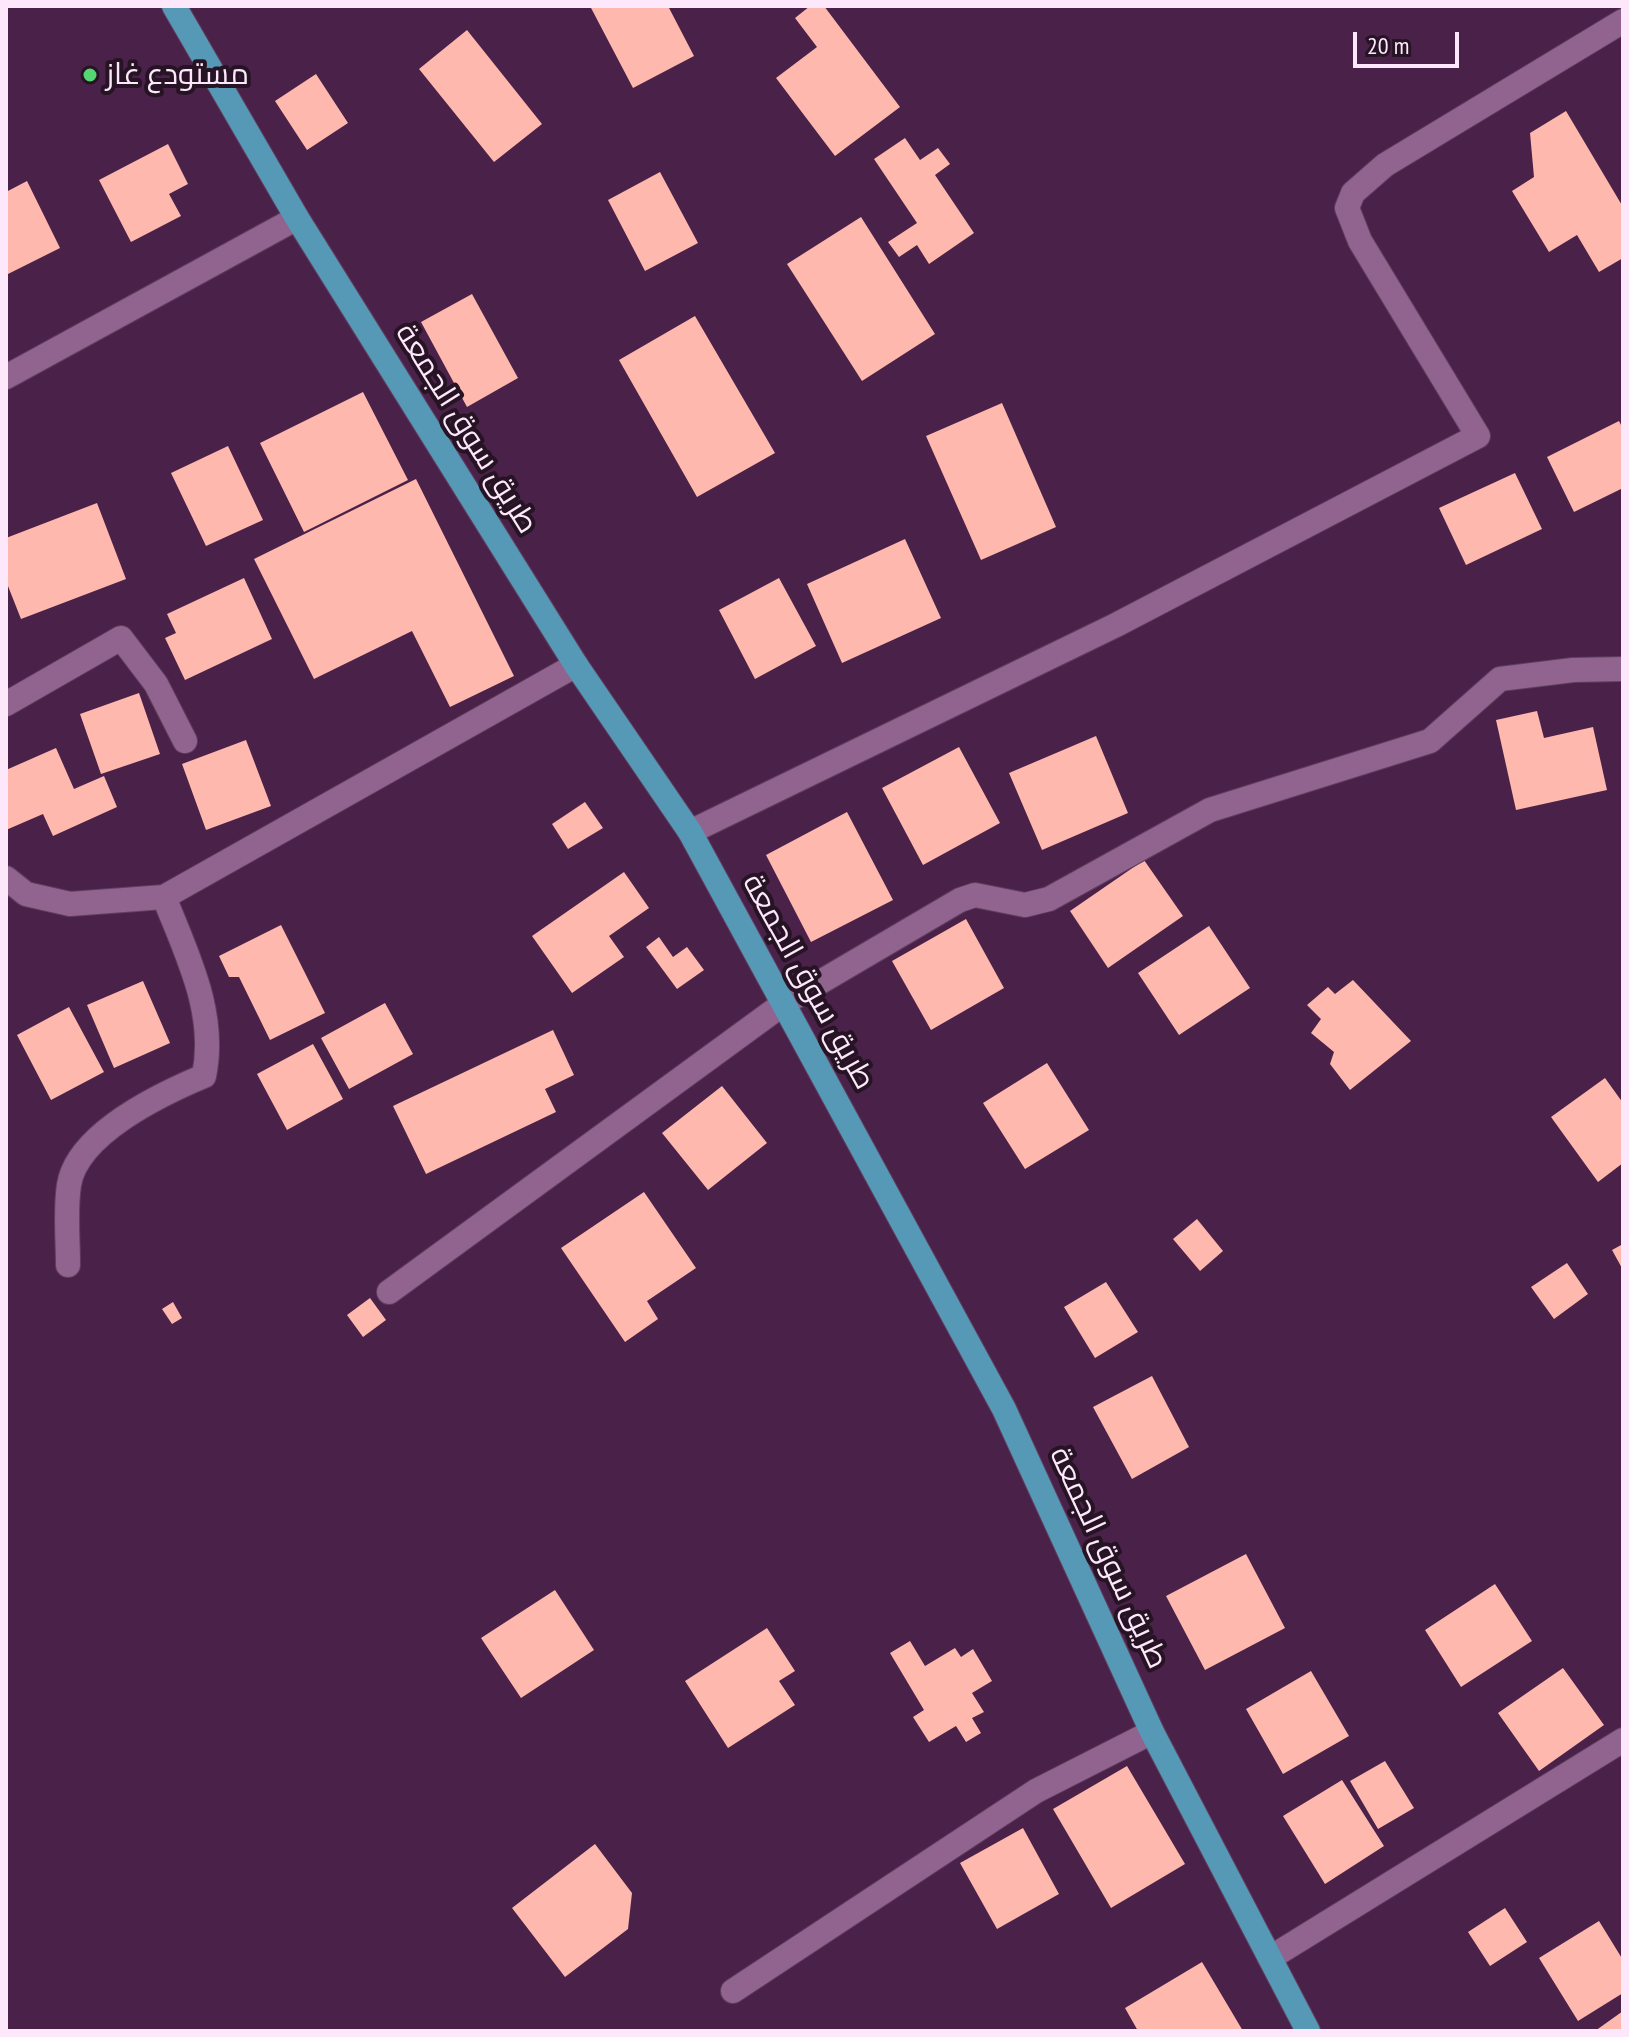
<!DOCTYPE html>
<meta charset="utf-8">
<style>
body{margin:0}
#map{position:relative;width:1629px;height:2037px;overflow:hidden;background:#4a2249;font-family:"PT Sans Narrow",sans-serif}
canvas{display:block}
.frame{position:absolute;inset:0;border:8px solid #fde8fb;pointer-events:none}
.scale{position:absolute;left:1353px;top:32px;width:106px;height:36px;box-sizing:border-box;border:4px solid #fde8fb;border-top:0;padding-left:10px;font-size:24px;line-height:28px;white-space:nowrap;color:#fde8fb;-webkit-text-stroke:6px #261425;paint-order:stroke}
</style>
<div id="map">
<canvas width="1629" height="2037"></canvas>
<div class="frame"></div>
<div class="scale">20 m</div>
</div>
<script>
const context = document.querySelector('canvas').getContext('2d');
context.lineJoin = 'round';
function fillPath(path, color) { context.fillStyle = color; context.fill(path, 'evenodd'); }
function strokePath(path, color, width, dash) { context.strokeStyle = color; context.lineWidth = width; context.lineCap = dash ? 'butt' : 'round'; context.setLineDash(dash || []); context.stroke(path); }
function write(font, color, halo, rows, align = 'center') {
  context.font = font + ' "PT Sans Narrow",Cairo,sans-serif'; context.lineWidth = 8; context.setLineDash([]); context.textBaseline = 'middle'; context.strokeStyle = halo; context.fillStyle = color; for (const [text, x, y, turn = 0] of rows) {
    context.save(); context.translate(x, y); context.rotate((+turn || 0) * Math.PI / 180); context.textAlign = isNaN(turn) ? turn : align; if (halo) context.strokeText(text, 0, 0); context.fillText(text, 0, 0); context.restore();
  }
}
fillPath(new Path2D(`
 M590 6H668L694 56 633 88Z
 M810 6H824L900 107 835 156 776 78 817 47 795 18Z
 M467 30 542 124 494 162 419 69Z
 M316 74 348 123 307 150 275 101Z
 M1566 111 1623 207V258L1599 272 1577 235 1549 252 1512 191 1534 177 1530 133Z
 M905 138 920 160 938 148 950 164 935 175 974 233 929 264 917 245 899 257 888 242 917 223 874 159Z
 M168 144 188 184 169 194 181 216 131 242 99 180Z
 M660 172 698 243 645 271 608 200Z
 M27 181 60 248 6 275V192Z
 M861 217 935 334 862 381 787 264Z
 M472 294 518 378 467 407 421 322Z
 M695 316 775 453 697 497 619 360Z
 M363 392 408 480 304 532 260 443Z
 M1002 403 1056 527 981 560 926 436Z
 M1619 421 1623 429V488L1574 512 1547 457Z
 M228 446 263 520 206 546 171 473Z
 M1515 473 1542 529 1466 565 1439 508Z
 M416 479 514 676 450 707 412 631 314 679 254 559Z
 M97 503 126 579 21 619 6 581V538Z
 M905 539 941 618 842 663 807 584Z
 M244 578 272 639 185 680 165 638 176 633 167 614Z
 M779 578 816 646 755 679 719 610Z
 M139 693 160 754 101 774 80 714Z
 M1537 711 1544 738 1593 727 1607 790 1516 810 1496 720Z
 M1096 736 1128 813 1042 850 1009 773Z
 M246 740 271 806 206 830 182 764Z
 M959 747 1000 823 923 865 882 788Z
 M56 748 74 789 104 776 117 807 53 836 43 814 6 830V770Z
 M585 802 603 828 568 849 552 824Z
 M847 812 893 900 811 942 766 855Z
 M1144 860 1183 916 1108 968 1070 911Z
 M624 872 649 908 609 936 624 957 572 993 532 936Z
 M966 919 1004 988 931 1030 892 961Z
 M281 925 325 1013 270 1040 239 977H229L219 956Z
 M1209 926 1250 988 1179 1035 1138 973Z
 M659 937 673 957 687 947 704 970 677 989 646 947Z
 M1353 980 1411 1041 1350 1090 1330 1064 1334 1052 1311 1033 1321 1019 1307 1005 1328 987 1335 994Z
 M143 981 170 1043 114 1068 87 1005Z
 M385 1003 413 1054 349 1089 321 1038Z
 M69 1007 104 1072 51 1100 17 1035Z
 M553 1030 574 1075 545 1089 556 1112 426 1174 393 1106Z
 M313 1044 343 1099 287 1130 257 1074Z
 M1047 1063 1089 1130 1025 1169 983 1103Z
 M1605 1078 1623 1103V1163L1598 1182 1551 1117Z
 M722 1086 767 1143 708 1190 662 1133Z
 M644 1192 696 1268 647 1301 658 1319 625 1342 561 1248Z
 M1197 1219 1223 1251 1200 1271 1173 1239Z
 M1623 1244V1270L1612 1250Z
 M1567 1263 1588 1294 1554 1319 1531 1287Z
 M1106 1282 1138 1332 1095 1358 1064 1307Z
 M370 1298 386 1320 363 1337 347 1315Z
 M173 1302 182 1318 172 1324 162 1309Z
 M1152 1376 1189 1447 1132 1479 1093 1407Z
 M1246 1554 1285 1628 1205 1670 1166 1596Z
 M1495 1584 1532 1641 1461 1687 1425 1630Z
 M555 1590 594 1650 521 1698 481 1638Z
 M767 1628 795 1671 779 1681 795 1705 728 1748 685 1681Z
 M910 1641 925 1666 955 1648 961 1657 973 1649 992 1681 972 1693 984 1712 972 1718 981 1733 966 1742 956 1726 929 1742 913 1717 924 1710 890 1653Z
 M1563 1668 1604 1725 1539 1771 1498 1713Z
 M1311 1671 1349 1736 1283 1774 1246 1709Z
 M1385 1761 1414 1808 1378 1829 1350 1781Z
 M1127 1766 1185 1864 1111 1908 1053 1809Z
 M1342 1780 1384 1846 1325 1884 1283 1816Z
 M1023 1828 1059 1894 997 1929 960 1863Z
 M595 1844 632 1893 628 1929 565 1977 512 1908Z
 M1505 1908 1527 1942 1490 1966 1468 1932Z
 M1599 1921 1623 1960V1993L1578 2021 1539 1958Z
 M1202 1962 1243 2031H1138L1125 2008Z
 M1623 2011V2031H1595Z`), '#feb8ad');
const minor = new Path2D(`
 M6 377 297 218
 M6 704 121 638 156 684 185 741
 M690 832 1116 625 1478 436 1360 241 1347 208 1353 193 1385 165 1623 21
 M6 878 26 894 70 904 164 897 576 665
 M68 1265C68 1239 65 1210 69 1185 77 1134 161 1094 204 1076 217 1013 187 955 164 897
 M389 1292 783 1004 960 900 975 895 1025 905 1049 899 1210 810 1430 741 1500 679 1573 670 1623 669
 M1270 1958 1623 1740
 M733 1991 1036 1791 1152 1732`);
const major = new Path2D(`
 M174 6 297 218 576 665 690 832 1004 1409 1152 1732 1308 2031`);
strokePath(minor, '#603e5f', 26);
strokePath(major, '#603e5f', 26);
strokePath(minor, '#90648e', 24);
strokePath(major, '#5699b6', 24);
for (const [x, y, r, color] of [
 [90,75,8,"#54d672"]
]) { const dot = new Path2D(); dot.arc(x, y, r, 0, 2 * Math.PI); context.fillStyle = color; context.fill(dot); strokePath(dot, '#261425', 3); }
write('30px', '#fde8fb', '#261425', [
 ["مستودع غاز",106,75]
], 'left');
write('30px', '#fde8fb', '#261425', [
 ["طريق سوق الجمعة",466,429,58],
 ["طريق سوق الجمعة",808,982,61],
 ["طريق سوق الجمعة",1108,1558,65]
]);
</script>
